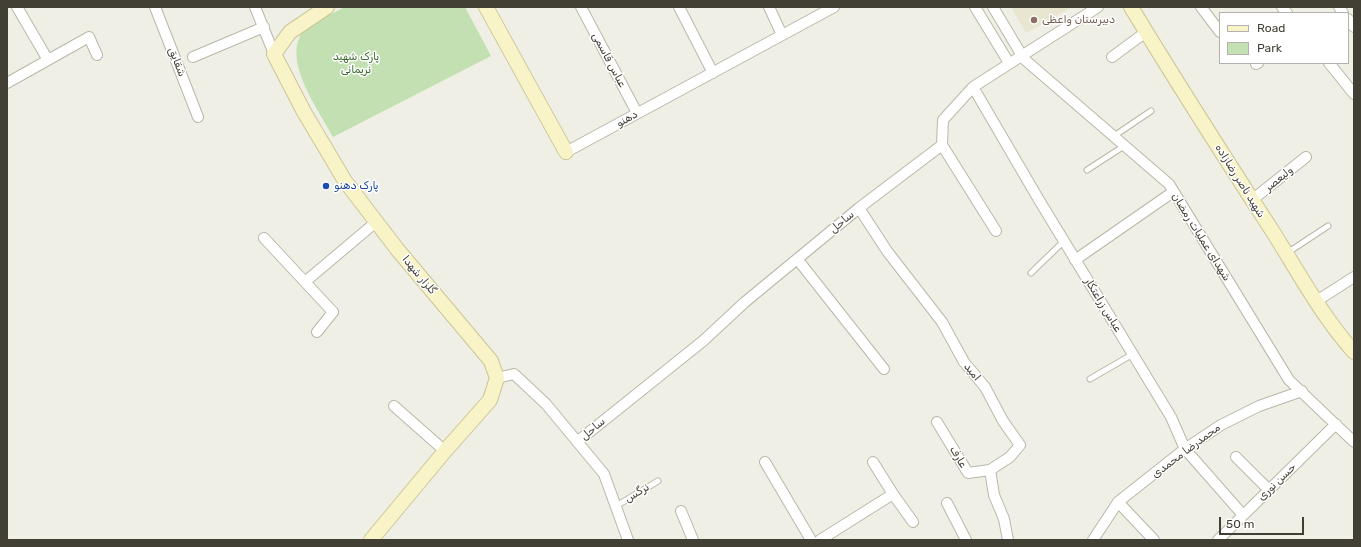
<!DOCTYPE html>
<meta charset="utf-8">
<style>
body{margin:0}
#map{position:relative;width:1361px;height:547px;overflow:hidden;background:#f0efe5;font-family:Rubik,sans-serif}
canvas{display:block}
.frame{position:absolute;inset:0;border:8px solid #423f35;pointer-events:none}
.legend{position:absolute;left:1219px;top:12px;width:130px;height:52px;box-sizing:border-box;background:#fff;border:1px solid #b3b2ae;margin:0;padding:5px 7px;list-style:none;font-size:12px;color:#423f35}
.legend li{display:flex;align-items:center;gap:8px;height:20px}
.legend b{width:20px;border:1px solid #b3b2ae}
.scale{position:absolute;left:1219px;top:517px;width:85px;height:18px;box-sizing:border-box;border:2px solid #423f35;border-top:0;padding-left:5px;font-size:12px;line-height:14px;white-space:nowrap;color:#423f35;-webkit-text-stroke:3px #fff;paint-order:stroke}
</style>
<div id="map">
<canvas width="1361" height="547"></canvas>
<div class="frame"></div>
<ul class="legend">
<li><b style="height:5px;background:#f8f4c7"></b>Road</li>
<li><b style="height:11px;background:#c3e0b2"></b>Park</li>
</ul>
<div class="scale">50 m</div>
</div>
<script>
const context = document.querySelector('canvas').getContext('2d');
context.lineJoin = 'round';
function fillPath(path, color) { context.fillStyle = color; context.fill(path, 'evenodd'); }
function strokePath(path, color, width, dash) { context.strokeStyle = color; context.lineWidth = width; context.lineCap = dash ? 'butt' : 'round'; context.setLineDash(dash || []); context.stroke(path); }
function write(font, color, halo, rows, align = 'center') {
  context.font = font + ' Rubik,"Noto Sans Arabic",sans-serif'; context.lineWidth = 3; context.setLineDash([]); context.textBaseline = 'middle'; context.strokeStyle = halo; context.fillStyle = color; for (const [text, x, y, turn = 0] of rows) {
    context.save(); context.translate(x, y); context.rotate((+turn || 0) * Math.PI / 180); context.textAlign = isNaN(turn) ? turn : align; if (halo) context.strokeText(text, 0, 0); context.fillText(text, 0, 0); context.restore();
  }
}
fillPath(new Path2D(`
 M1011 7H1072L1026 33Z`), '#e8e5d0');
fillPath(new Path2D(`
 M345 7H465L491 56 333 137C319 110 277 55 307 27 315 20 334 13 345 7Z`), '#c3e0b2');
const lane = new Path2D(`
 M1114 136 1151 111
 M1087 170 1124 146
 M1287 253 1328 226
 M1031 273 1064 241
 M1090 379 1133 354
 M616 506 658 481`);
const street = new Path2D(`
 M17 7 48 60
 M155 7 198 117
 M255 7 274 54
 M581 7 637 113
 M679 7 713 73
 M769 7 782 35
 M975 7 1009 63
 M993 7 1024 59 1169 184 1289 380 1354 442
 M1201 7 1220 32
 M1282 7 1287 13
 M1339 7 1343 13
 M1348 19 1354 27
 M193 57 264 27
 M1112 57 1146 32
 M1329 63 1354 94
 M1256 64 1258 63
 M7 83 89 37 97 55
 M973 87 1039 200 1171 417 1185 449 1243 515
 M942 145 996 231
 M566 152 834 7
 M1252 200 1306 157
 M859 208 887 251 942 322 964 362 985 387 1003 421 1020 445 1010 457 990 470 994 495 1004 519 1008 540
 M264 238 333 312 317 332
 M798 260 884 369
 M1075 260 1173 192
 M306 281 376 222
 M1315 302 1354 277
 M497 378 514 374 546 404 604 474 628 540
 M394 406 445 451
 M937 422 968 473 990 470
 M577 442 703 341 745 302 859 208 942 145 943 120 973 87 1098 7
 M1236 457 1269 490
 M765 462 811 540
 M873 462 893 494 913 522
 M1118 502 1154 540
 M947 503 966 540
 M681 511 693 540
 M820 540 893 494
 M1093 540 1118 502 1185 449 1221 425 1259 406 1302 391
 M1218 540 1336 424`);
const secondary = new Path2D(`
 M327 7 290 32 274 54 304 112 345 181 397 249 491 361 497 378 490 400 445 451 371 540
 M486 7 566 152
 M1131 7C1177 83 1225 158 1273 232 1299 273 1321 315 1354 352`);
strokePath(lane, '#bab7a9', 7);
strokePath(street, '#bab7a9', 12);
strokePath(secondary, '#cbc699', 16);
strokePath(lane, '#fff', 5);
strokePath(street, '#fff', 10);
strokePath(secondary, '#f8f4c7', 14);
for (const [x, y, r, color] of [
 [1034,20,4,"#8d6e63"],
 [326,186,4,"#1a4fb4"]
]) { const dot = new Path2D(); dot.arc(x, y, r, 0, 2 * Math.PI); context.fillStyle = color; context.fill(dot); strokePath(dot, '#fff', 1.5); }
write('11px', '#785e54', '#fff', [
 ["دبیرستان واعظی",1042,20]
], 'left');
write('11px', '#3d6c30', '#fff', [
 ["پارک شهید",356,57],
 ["نریمانی",356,70]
]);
write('11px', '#423f35', '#fff', [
 ["عباس قاسمی",609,60,62],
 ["شقایق",177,62,69],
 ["دهنو",627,119,-28],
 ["ولیعصر",1279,179,-39],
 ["شهید ناصر رضازاده",1240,181,58],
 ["ساحل",842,222,-40],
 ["شهدای عملیات رمضان",1201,237,58],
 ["گلزار شهدا",419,275,50],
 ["عباس زراعتکار",1103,305,59],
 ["امید",972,372,51],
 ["ساحل",593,429,-40],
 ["محمدرضا محمدی",1186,451,-37],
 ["عارف",958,457,59],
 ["حسن نوری",1277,482,-44],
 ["نرگس",637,493,-31]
]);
write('11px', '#164399', '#fff', [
 ["پارک دهنو",334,186]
], 'left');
</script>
